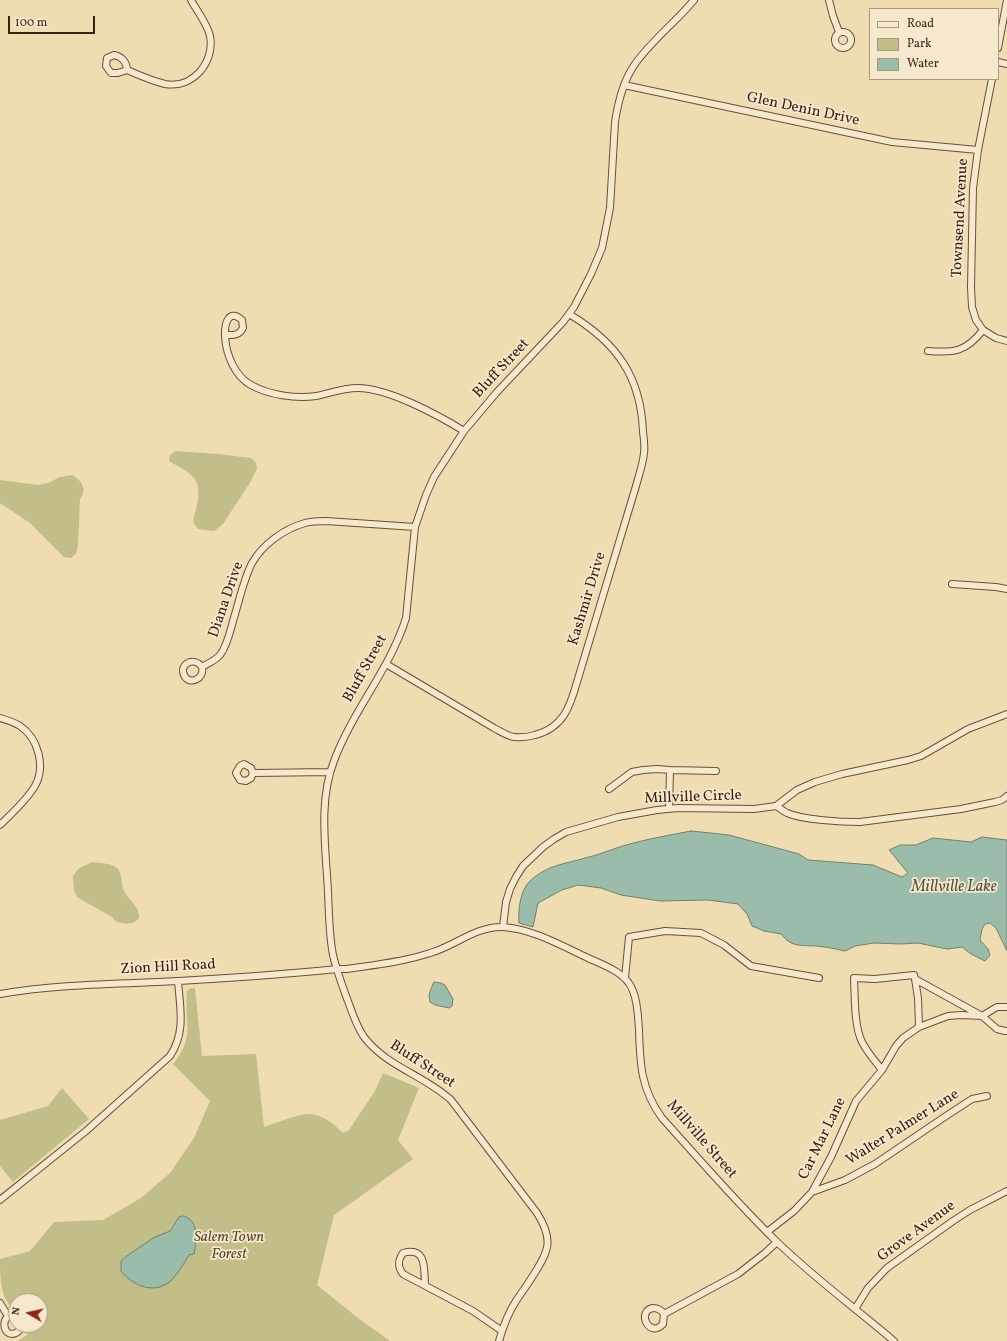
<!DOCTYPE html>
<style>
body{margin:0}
#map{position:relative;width:1007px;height:1341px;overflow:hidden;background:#f0dcb1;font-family:Vollkorn,serif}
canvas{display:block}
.legend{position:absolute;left:869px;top:8px;width:130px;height:72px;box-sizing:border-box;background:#f5e8cc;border:1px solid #aa9882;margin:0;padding:5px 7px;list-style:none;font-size:12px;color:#392113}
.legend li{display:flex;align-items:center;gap:8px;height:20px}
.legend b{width:20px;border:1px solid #aa9882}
.north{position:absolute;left:8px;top:1293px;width:40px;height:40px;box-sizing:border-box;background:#f5e8cc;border:1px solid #aa9882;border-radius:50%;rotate:279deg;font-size:11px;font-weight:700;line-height:16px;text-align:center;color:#392113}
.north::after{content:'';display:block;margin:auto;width:14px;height:18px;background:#8f2418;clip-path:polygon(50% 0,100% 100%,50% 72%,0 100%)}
.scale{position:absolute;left:8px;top:16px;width:87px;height:18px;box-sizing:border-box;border:2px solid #392113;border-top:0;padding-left:5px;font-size:12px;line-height:14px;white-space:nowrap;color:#392113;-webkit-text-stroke:3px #f5e8cc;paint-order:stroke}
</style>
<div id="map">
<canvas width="1007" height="1341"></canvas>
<ul class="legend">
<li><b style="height:5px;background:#f5e8cc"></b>Road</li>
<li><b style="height:11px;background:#c1be87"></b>Park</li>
<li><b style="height:11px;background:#9abcaa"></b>Water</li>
</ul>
<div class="north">N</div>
<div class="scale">100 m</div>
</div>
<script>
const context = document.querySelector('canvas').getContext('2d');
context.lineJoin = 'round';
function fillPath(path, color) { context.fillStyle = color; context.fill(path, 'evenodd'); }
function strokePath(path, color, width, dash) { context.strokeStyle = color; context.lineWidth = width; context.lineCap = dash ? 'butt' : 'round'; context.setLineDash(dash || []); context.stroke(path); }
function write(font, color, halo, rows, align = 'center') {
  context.font = font + ' Vollkorn,serif'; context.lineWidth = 3.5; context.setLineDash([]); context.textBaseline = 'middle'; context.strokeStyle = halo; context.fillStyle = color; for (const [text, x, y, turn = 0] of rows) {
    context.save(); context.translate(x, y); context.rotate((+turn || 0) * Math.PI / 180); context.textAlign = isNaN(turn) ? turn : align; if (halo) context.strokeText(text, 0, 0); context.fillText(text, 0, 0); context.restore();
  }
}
fillPath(new Path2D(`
 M176 451 218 454 251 458 256 463 257 468 251 481 223 524 214 531 198 529 193 522C196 509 203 489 194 478 188 471 177 466 169 461L170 455Z
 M72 475C81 480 88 489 80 499L78 546 76 554 71 558 64 557 30 523 0 503V480L38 485 48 483 60 477Z
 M92 862C98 863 108 863 114 866 124 871 120 883 124 891 130 902 139 905 139 918 132 926 124 924 115 921L112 917 77 897 74 890 73 876 78 869Z
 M195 988 202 1056 256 1054 264 1127C276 1123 296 1115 307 1114 321 1113 334 1124 343 1133L349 1130 375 1091 383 1073 419 1088 398 1140 413 1159 334 1215 317 1285 358 1318 390 1341H18L27 1335 30 1325H40V1301H16V1310C0 1302 0 1276 0 1259L30 1251 54 1222 103 1220 141 1198 171 1172 194 1138 210 1101 173 1064C196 1037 184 1021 187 991L191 988Z
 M62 1088 89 1119 13 1182 0 1166V1120L48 1106Z`), '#c1be87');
const water = new Path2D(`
 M691 831 729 835 799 854 808 860 873 865 902 877 908 873 889 850 900 845H916L933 838 971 842 982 837 1007 840V951L996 928 990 923 985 924 982 929 980 940 988 949 990 955 985 961 971 954 962 947 947 949 918 943 901 944 874 943 855 946 845 951C836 949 827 947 817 946 801 945 792 948 781 934L764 931 752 926 747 914 738 904 708 900 660 901 621 895 601 888 578 885 562 890 538 903 533 927 519 923C518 911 520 890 530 881 547 865 565 864 585 858 599 855 612 849 626 845 647 839 670 835 691 831Z
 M434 982 441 983 445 985 453 999 452 1006 449 1008 435 1005 430 1002 429 995Z
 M184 1216C200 1222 196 1240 194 1254L189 1255C185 1262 174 1280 168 1283 152 1294 132 1285 121 1271V1261L124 1258 153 1238 170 1231 179 1217Z`);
fillPath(water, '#9abcaa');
strokePath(water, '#737e6e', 1);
const street = new Path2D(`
 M829 0 833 16 839 32
 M835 40a8 8 0 1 1 16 0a8 8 0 1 1-16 0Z
 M998 48 1007 0
 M998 62 1007 64
 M127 70C127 62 121 56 114 55L107 58 106 66 111 73H118L127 70C139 75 152 81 165 84 193 89 215 62 210 36 207 23 197 11 191 0
 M992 79 978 150 973 188 971 287 972 307 976 320 983 330 996 338 1007 341
 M624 85 892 142 978 150
 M225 335C233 335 239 336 243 328L242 320C218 298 218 367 251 385 269 395 296 399 316 396 330 393 343 388 358 388 388 388 438 415 464 431
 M928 351C954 353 966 352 983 330
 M952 584 996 587 1007 589
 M386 664 494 728C500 731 507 736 514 737 522 738 528 737 535 735 563 728 570 707 577 682L636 486C639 475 643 464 644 453 645 446 644 439 643 432 641 376 616 342 569 314
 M202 667C205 679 189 686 184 675 179 664 194 656 202 667 208 663 215 661 220 655 227 646 230 632 233 621 239 602 243 581 252 563 263 544 284 529 305 523 312 521 319 521 326 521L415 527
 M0 718C7 720 14 722 20 726 38 738 46 766 35 786 26 801 12 813 0 825
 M253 773 251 778 246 781 240 780 236 773 240 766 244 764 251 768 253 773 330 772
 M609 789 632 772 643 770 657 769 670 770 716 771
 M776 806C780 808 783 811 787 813 803 820 842 822 860 822L961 809 995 802 1002 800 1007 796
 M669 809 670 770
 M503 927 506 902 510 889 516 877 523 866 543 847 554 839 566 832 618 817 657 810 678 808 754 809 776 806 797 790 815 782 842 774 908 760 921 756 968 729 1007 714
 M625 978 629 937 665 931 701 933 724 945 751 966 819 978
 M915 979 918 998 919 1027
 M0 994C52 985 105 984 158 982 218 979 278 975 337 969H347C374 965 403 962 430 953 455 946 476 926 503 927 533 929 562 946 588 958 604 965 627 973 633 991 638 1003 638 1017 639 1030 640 1065 641 1089 662 1118 700 1160 736 1202 776 1241 813 1277 854 1307 894 1341
 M882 1070C875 1061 867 1052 862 1042 854 1026 855 997 854 978L875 979 914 975 915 979 982 1016 997 1029 1005 1031H1007
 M812 1192 845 1180 875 1164 943 1118 972 1099 987 1096
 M0 1200 86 1131 170 1056C186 1032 180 1008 178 981
 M767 1232 794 1211 812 1192 831 1157 856 1101 882 1070 896 1046 903 1038 919 1027 948 1016 961 1015 982 1016 997 1007H1007
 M425 1285C424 1269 427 1246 403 1253 398 1260 397 1266 403 1274L473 1311 502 1331
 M0 1303 8 1316
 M855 1309 868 1288 887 1268 953 1221 970 1210 1007 1191
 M664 1314 663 1324C649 1339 636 1311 653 1308 658 1308 662 1311 664 1314L738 1274 765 1253 777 1242
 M16 1316C0 1311 1 1339 16 1333 20 1331 21 1329 22 1325
 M499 1341C503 1327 508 1313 516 1301 525 1287 541 1267 546 1251 551 1238 544 1224 537 1213L451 1100C424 1075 387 1067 364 1037 357 1027 353 1015 349 1004 343 988 337 972 333 955 329 935 329 913 328 892 326 849 318 802 334 761 353 710 390 669 406 618L415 527 426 495 434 477 464 431 497 392 563 322 574 307 591 274 602 248 610 208 615 122C618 102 623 81 635 64 652 40 676 22 694 0`);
strokePath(street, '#67503a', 8);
strokePath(street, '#f5e8cc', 6);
write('15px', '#392113', '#f5e8cc', [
 ["Glen Denin Drive",803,110,12],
 ["Townsend Avenue",961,218,-87],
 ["Bluff Street",502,369,-47],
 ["Kashmir Drive",588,599,-73],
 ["Diana Drive",227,600,-71],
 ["Bluff Street",366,669,-61],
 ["Millville Circle",693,798,-2],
 ["Zion Hill Road",168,968,-3],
 ["Bluff Street",422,1065,33],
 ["Walter Palmer Lane",903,1128,-32],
 ["Car Mar Lane",823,1139,-64],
 ["Millville Street",701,1140,49],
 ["Grove Avenue",917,1232,-36]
]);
write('italic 15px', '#5b4830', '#f5e8cc', [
 ["Salem Town",229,1238],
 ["Forest",229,1255]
]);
write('italic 16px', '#565040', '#f5e8cc', [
 ["Millville Lake",954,888]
]);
</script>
